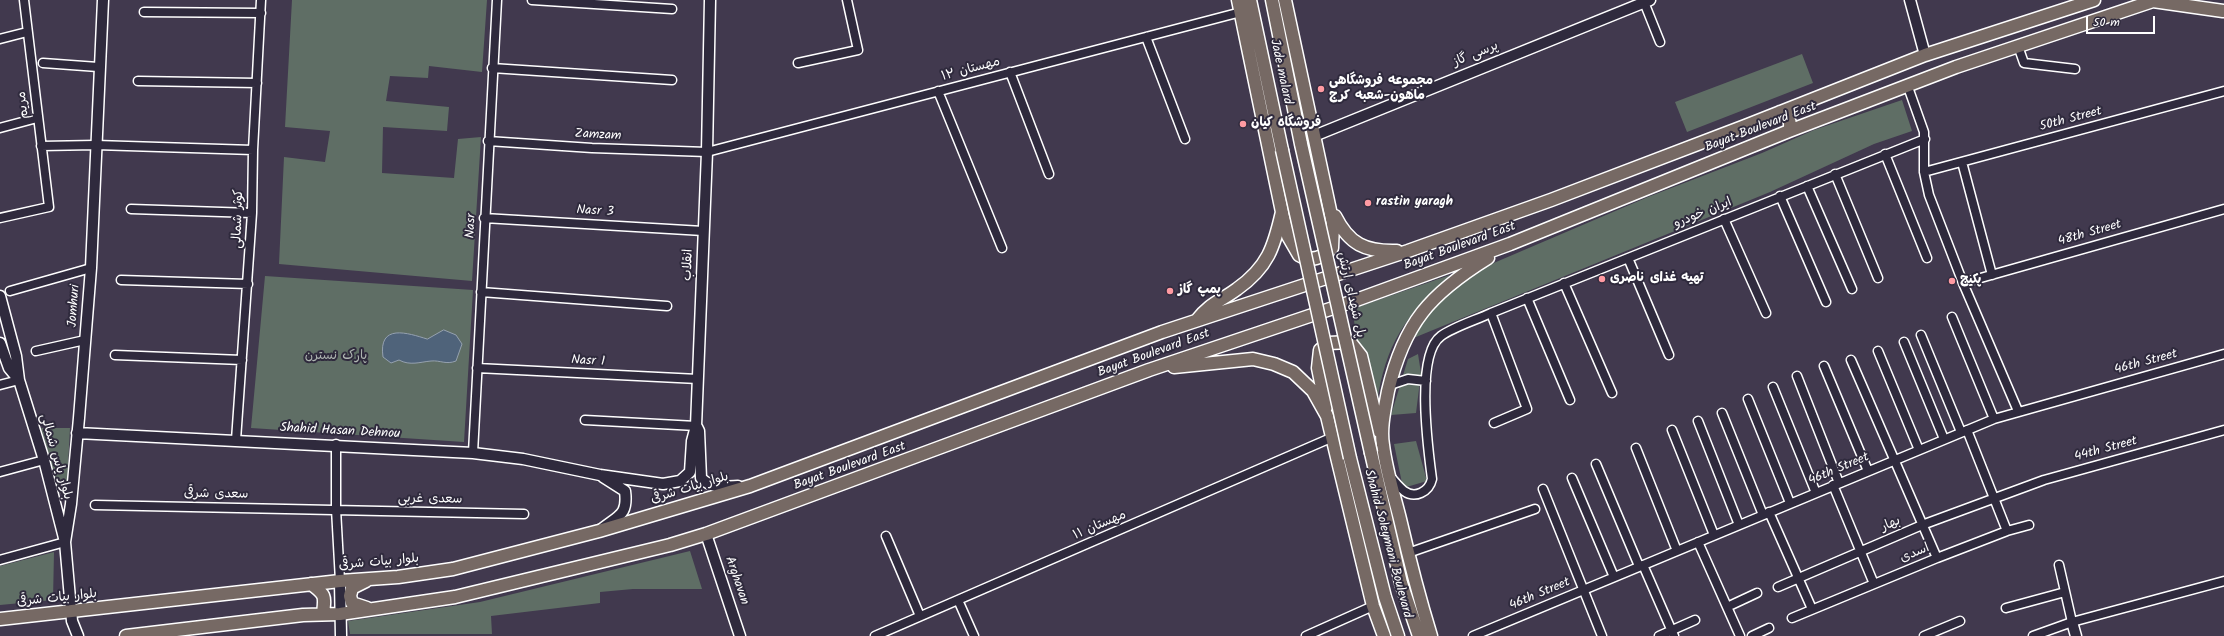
<!DOCTYPE html>
<meta charset="utf-8">
<style>
body{margin:0}
#map{position:relative;width:2224px;height:636px;overflow:hidden;background:#41394e;font-family:Kalam,sans-serif}
canvas{display:block}
.scale{position:absolute;left:2086px;top:16px;width:69px;height:18px;box-sizing:border-box;border:2px solid #fff;border-top:0;padding-left:5px;font-size:12px;line-height:14px;white-space:nowrap;color:#fff;-webkit-text-stroke:3px #2f2a3d;paint-order:stroke}
</style>
<div id="map">
<canvas width="2224" height="636"></canvas>
<div class="scale">50 m</div>
</div>
<script>
const context = document.querySelector('canvas').getContext('2d');
context.lineJoin = 'round';
function fillPath(path, color) { context.fillStyle = color; context.fill(path, 'evenodd'); }
function strokePath(path, color, width, dash) { context.strokeStyle = color; context.lineWidth = width; context.lineCap = dash ? 'butt' : 'round'; context.setLineDash(dash || []); context.stroke(path); }
function write(font, color, halo, rows, align = 'center') {
  context.font = font + ' Kalam,"Playpen Sans Arabic",sans-serif'; context.lineWidth = 4; context.setLineDash([]); context.textBaseline = 'middle'; context.strokeStyle = halo; context.fillStyle = color; for (const [text, x, y, turn = 0] of rows) {
    context.save(); context.translate(x, y); context.rotate((+turn || 0) * Math.PI / 180); context.textAlign = isNaN(turn) ? turn : align; if (halo) context.strokeText(text, 0, 0); context.fillText(text, 0, 0); context.restore();
  }
}
fillPath(new Path2D(`
 M292 0H487L482 72 429 66 428 78 390 76 386 101 449 107 447 131 383 127 382 173 454 178 458 139 481 137 472 281 279 264 284 157 325 162 330 131 285 127Z
 M1802 54 1813 83 1687 132 1675 102Z
 M1902 100 1912 131 1874 144 1770 192 1416 337 1412 336 1434 306 1452 289 1489 265 1648 197 1762 153 1814 130Z
 M1450 275C1406 315 1385 344 1377 404L1358 344 1352 309Z
 M265 276 473 290 464 442 251 428Z
 M1418 354 1421 373 1416 413 1391 415 1408 359Z
 M41 428H70L67 485 60 494Z
 M1416 441 1427 481 1403 488 1394 444Z
 M690 551 702 589H633L600 592V603L491 616 492 634H350L348 621 480 602Z
 M54 552 53 600 0 605V566Z`), '#5f6e65');
const water = new Path2D(`
 M444 330 456 335 462 344 456 361C446 365 440 360 431 361 420 362 410 366 399 360L391 363 383 357C378 323 408 333 427 339Z`);
fillPath(water, '#4f637a');
strokePath(water, '#95a1af', 1);
const minor = new Path2D(`
 M532 0 672 9
 M1644 2 1660 42
 M144 12 261 13
 M1146 37 1185 139
 M0 39 27 32
 M2018 46 2024 63 2075 69
 M43 63 98 67
 M798 63 858 50 847 0
 M492 68 672 80
 M1010 72 1049 174
 M138 81 257 83
 M1908 87 1924 132V172L1929 195 1963 283 2018 411
 M938 91 1002 248
 M0 128 37 118
 M488 141 592 148 707 152 1241 12
 M41 146 96 145 253 150
 M1885 154 1927 258
 M1962 162 1992 275
 M1924 172 2224 91
 M1835 174 1878 278
 M1807 186 1852 289
 M1780 196 1826 302
 M131 209 252 213
 M0 218 49 207 24 0
 M484 218 703 231
 M1724 219 1766 313
 M1628 258 1669 355
 M121 280 248 284
 M1564 283 1612 393
 M1963 283 2224 209
 M10 291 91 268
 M481 292 667 306
 M1527 298 1570 400
 M1491 313 1527 409 1494 423
 M1952 317 1994 419
 M1921 335 1961 432
 M1904 342 1944 439
 M36 351 85 340
 M1878 351 1919 450
 M115 355 242 360
 M1851 360 1937 558
 M1824 366 1868 471
 M477 368 698 379
 M1797 376 1839 483
 M0 385 19 380
 M1390 385 1408 379 1426 381
 M1773 387 1816 493
 M1748 399 1790 503
 M1722 413 1763 515
 M585 420 696 426
 M1698 421 1739 525
 M1672 430 1714 535
 M1967 430 2007 531
 M236 440 252 213 253 150 261 0
 M336 444V509L340 581
 M1636 448 1677 551
 M473 453 497 0
 M1596 464 1639 566
 M0 472 44 460
 M1390 476C1394 481 1399 487 1404 491 1415 499 1429 492 1432 479 1428 449 1415 355 1441 336 1453 327 1476 320 1491 313L1925 139
 M1572 478 1614 577
 M1833 485 1874 584
 M1543 489 1602 636
 M95 505 524 514
 M1769 512 1812 609
 M886 536 920 616
 M1698 542 1740 636
 M1408 553 1535 509
 M0 560 65 542
 M1643 565 1674 636
 M2059 565 2072 622
 M1778 587 1922 525 2044 480 2224 430
 M958 600 974 636
 M1727 607 1757 593
 M2006 608 2065 592
 M1792 618 1937 558 2007 531 2029 525
 M875 636 1333 437
 M1306 636 1373 606
 M1473 636 1994 419 2224 354
 M1659 636 1695 620
 M1752 636 1769 628
 M1924 636 1960 621
 M2033 636 2072 622 2224 581`);
const tertiary = new Path2D(`
 M1910 0 1925 55
 M1314 136 1650 0
 M0 296 16 356 19 380 44 460 64 538
 M0 343 9 368 19 380
 M697 427 699 431 701 478C712 489 723 487 738 486
 M77 433 473 453 523 459 600 475 663 484 680 481 690 472 692 441 696 426 707 152 710 0
 M603 477 625 491C628 514 620 515 603 528
 M706 534 740 636
 M340 581 341 636
 M2072 622 2076 636
 M78 636 72 621 65 542 71 504 79 418 91 268 103 0`);
const primary = new Path2D(`
 M1250 0 1282 150
 M1272 0 1301 144
 M1780 112C1789 117 1792 122 1789 131
 M1282 213 1288 236 1299 255C1311 262 1323 258 1332 248L1333 224 1285 0
 M1335 216C1349 244 1365 252 1397 251
 M1197 320C1210 303 1221 301 1237 289 1268 267 1274 247 1282 212L1238 0
 M1174 367 1253 359 1274 364 1293 372 1313 391 1327 416 1373 606 1384 636
 M1326 407 1318 368 1320 350 1329 343 1350 342 1361 356 1379 431
 M1371 453 1401 583 1419 636
 M1350 458 1385 597 1398 636
 M366 581 352 588 350 596 352 603 367 608
 M311 584C326 595 325 596 323 614
 M0 619 340 581 398 577 453 569 599 531 750 486 1162 332 1408 251 1551 200 1745 126 1925 55 2094 0
 M126 636 303 615 340 614 455 597 670 545 706 534 1149 370 1348 303 1510 244 1789 131 1956 67 2153 1 2223 11
 M1431 636C1419 597 1409 558 1400 519 1394 495 1386 470 1383 445 1380 428 1385 408 1388 391 1404 323 1430 294 1488 258`);
strokePath(minor, '#fff', 11);
strokePath(tertiary, '#fff', 13);
strokePath(primary, '#fff', 15);
strokePath(minor, '#2f2a3d', 8);
strokePath(tertiary, '#2f2a3d', 10);
strokePath(primary, '#766964', 12);
const primaryBridge = new Path2D(`
 M1301 144 1371 453
 M1282 150 1350 458`);
strokePath(primaryBridge, '#fff', 15, []);
strokePath(primaryBridge, '#766964', 12);
for (const [x, y, r, color] of [
 [1321,89,4,"#ff9aa2"],
 [1243,124,4,"#ff9aa2"],
 [1368,203,4,"#ff9aa2"],
 [1602,279,4,"#ff9aa2"],
 [1952,281,4,"#ff9aa2"],
 [1170,291,4,"#ff9aa2"]
]) { const dot = new Path2D(); dot.arc(x, y, r, 0, 2 * Math.PI); context.fillStyle = color; context.fill(dot); strokePath(dot, '#2f2a3d', 1.5); }
write('13px', '#fff', '#2f2a3d', [
 ["پرسی گاز",1476,55,-22],
 ["مهستان ۱۲",971,70,-15],
 ["Jade malard",1280,72,78],
 ["مریم",24,105,-97],
 ["50th Street",2071,120,-15],
 ["Bayat Boulevard East",1761,128,-21],
 ["Zamzam",598,136,3],
 ["Nasr 3",595,212,3],
 ["ایران خودرو",1703,214,-22],
 ["کوثر شمالی",239,219,-88],
 ["Nasr",472,226,-87],
 ["48th Street",2090,234,-16],
 ["Bayat Boulevard East",1460,247,-20],
 ["انقلاب",689,265,-88],
 ["پل شهدای ارتش",1350,295,77],
 ["Jomhuri",75,306,-86],
 ["Bayat Boulevard East",1154,354,-20],
 ["Nasr 1",588,362,3],
 ["46th Street",2146,363,-15],
 ["Shahid Hasan Dehnou",340,432,3],
 ["44th Street",2106,450,-15],
 ["بلوار یاس شمالی",55,457,74],
 ["Bayat Boulevard East",850,467,-20],
 ["46th Street",1839,470,-23],
 ["بلوار بیات شرقی",690,489,-17],
 ["سعدی شرقی",216,495,1],
 ["سعدی غربی",430,500,1],
 ["بهار",1891,525,-23],
 ["مهستان ۱۱",1100,526,-23],
 ["Shahid Soleymani Boulevard",1387,544,75],
 ["اسدی",1915,554,-22],
 ["بلوار بیات شرقی",379,563,-5],
 ["Arghavan",736,581,71],
 ["46th Street",1540,595,-23],
 ["بلوار بیات شرقی",57,599,-6]
]);
write('bold 13px', '#fff', '#2f2a3d', [
 ["مجموعه فروشگاهی",1329,82],
 ["ماهون-شعبه کرج",1329,97],
 ["فروشگاه کیان",1251,124],
 ["rastin yaragh",1376,203],
 ["تهیه غذای ناصری",1610,279],
 ["پکیج",1960,281],
 ["پمپ گاز",1178,291]
], 'left');
write('13px', '#afb6b2', '#2f2a3d', [
 ["پارک نسترن",336,357]
]);
</script>
